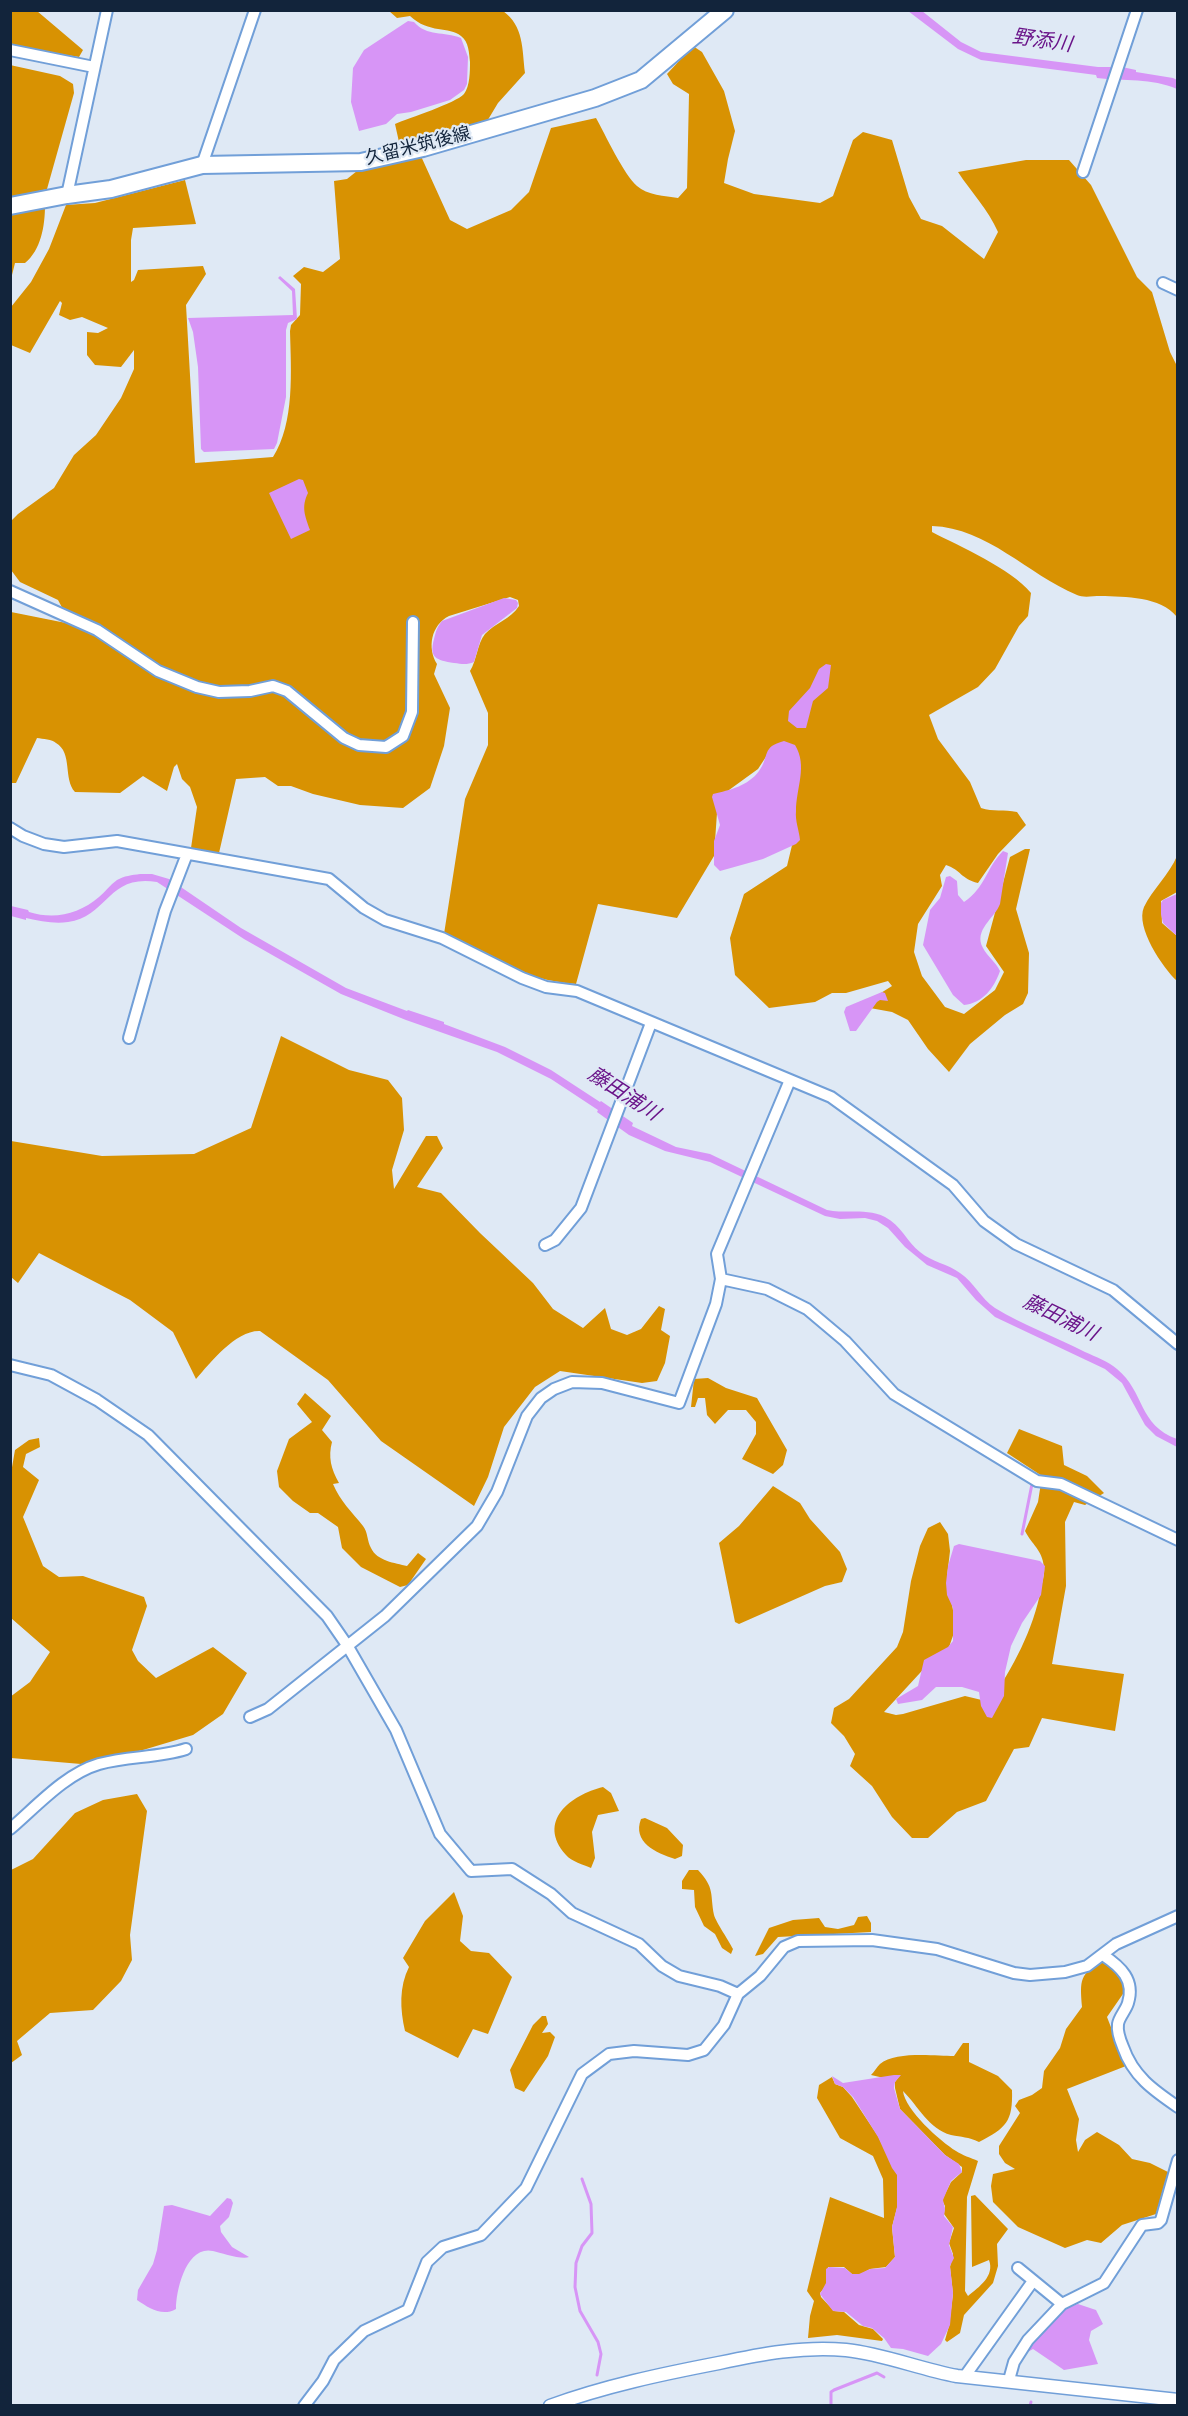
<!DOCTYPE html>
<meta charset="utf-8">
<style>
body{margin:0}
#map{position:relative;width:1188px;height:2416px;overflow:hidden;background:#dfe9f5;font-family:"Nunito Sans",sans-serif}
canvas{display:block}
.frame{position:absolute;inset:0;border:12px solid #12243b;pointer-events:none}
</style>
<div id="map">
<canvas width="1188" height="2416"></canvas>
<div class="frame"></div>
</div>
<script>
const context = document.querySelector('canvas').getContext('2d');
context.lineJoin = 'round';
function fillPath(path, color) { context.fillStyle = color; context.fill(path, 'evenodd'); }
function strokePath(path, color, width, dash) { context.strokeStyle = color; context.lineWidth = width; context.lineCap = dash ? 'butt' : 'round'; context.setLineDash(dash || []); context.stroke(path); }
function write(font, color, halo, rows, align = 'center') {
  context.font = font + ' "Nunito Sans","Noto Sans JP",sans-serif'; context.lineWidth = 4.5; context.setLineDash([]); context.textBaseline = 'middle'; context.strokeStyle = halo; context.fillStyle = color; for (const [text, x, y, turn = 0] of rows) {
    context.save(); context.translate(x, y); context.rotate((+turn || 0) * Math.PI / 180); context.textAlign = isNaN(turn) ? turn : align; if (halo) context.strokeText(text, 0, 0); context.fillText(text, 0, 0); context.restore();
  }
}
fillPath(new Path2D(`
 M11 11H37L83 50 79 57 11 46Z
 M389 11H503C524 26 522 49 525 73L498 103 486 123 415 145 399 142 395 124C409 118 456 103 464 94 470 86 470 71 470 62 469 53 469 42 461 36 449 26 429 34 410 16L397 18Z
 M693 46 702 52 724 91 735 131 728 159 724 183 754 194 820 203 833 196 853 140 863 132 892 140 909 197 921 219 942 226 984 259 998 232C988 209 971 192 958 172L1026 160H1069L1091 185 1137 277 1152 292 1170 352 1177 366V617C1160 596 1126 597 1100 596 1093 596 1083 598 1077 595 1027 574 988 528 932 526V532C961 547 1010 568 1031 593L1028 616 1019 626 995 669 978 687 929 715 938 739 970 782 981 808C993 812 1004 809 1017 812L1026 825 998 854 978 883C961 879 961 870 946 865L940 875 942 886 918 924 914 952 922 976 945 1007 964 1014 995 990 1004 972 986 946 1010 857 1025 849H1030L1016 909 1029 953 1028 993 1023 1004 1005 1015 970 1044 949 1072 928 1049 908 1020 892 1012 870 1008 876 996 892 986 888 981 846 993H832L815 1002 769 1008 735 975 730 938 744 894 787 866 794 837 773 746 758 769 718 798 714 856 677 918 598 904 576 984C519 980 493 955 444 934L465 799 488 745V713L470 671C477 660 477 644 485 634 495 623 511 619 519 606L518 600 510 597 449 616C431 625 427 648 437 664L434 674 450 708 444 746 430 788 403 808 360 805 313 794 291 786H278L265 777 236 779 219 853 191 848 197 807 190 787 182 779 177 764 174 767 167 791 143 776 120 793 75 792C63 779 73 753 56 743 52 739 43 739 37 738L16 783H11V612L71 624 58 600 20 582 11 570V521L18 514 54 488 74 455 96 435 121 398 134 369V350L121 367 95 365 87 355V332L98 333 108 328 82 317 70 320 59 315 62 303 60 301 30 353 11 345V307L31 282 49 249 66 205 95 203 185 180 196 224 133 228 131 240V282L134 280 138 270 203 266 206 274 186 305 195 463 273 457C295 423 291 370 290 331L291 325 300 315 301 284 293 276 304 267 323 272 340 259 334 181 347 179 357 171 420 154 450 220 467 229 511 210 529 192 551 128 596 118C605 134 624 175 637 186 647 195 665 196 678 198L687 188 689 94 673 84 667 74Z
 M10 65 60 76 73 84 74 93 47 189 11 198Z
 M45 205C45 226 41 250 25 263H15L11 279V215Z
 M1177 856V892L1161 901 1162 923 1177 936V981C1163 968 1135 927 1144 907 1152 890 1169 875 1177 856Z
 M281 1036 349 1070 388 1080 402 1098 404 1130 392 1170 394 1189 426 1136H437L443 1148 417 1187 441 1193 480 1233 533 1283 553 1309 583 1328 605 1308 611 1329 627 1335 641 1329 659 1306 665 1309 661 1330 670 1336 665 1363 657 1381 642 1383 560 1371 535 1387 504 1427 488 1477 474 1506 381 1441 328 1380 260 1331C236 1330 211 1362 196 1379L173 1332 130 1300 39 1253 18 1283 11 1277V1141L102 1156 194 1154 251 1128Z
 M708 1378 726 1388 757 1398 787 1450 783 1465 773 1474 742 1459 756 1434V1422L746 1410H728L715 1424 707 1415 705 1398H698L695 1407H691L694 1379Z
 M305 1393 331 1416 322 1430 332 1442C328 1457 331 1469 339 1483L333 1484C340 1501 352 1512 363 1526 368 1532 367 1541 371 1548 377 1561 395 1563 407 1566L418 1553 426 1559 408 1585 400 1587 361 1567 342 1548 338 1527 318 1513H310L293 1501 279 1487 277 1471 289 1439 312 1422 297 1404Z
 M1019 1429 1062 1446 1064 1465 1087 1476 1104 1493 1085 1505 1074 1502 1065 1522 1066 1586 1052 1664 1124 1674 1115 1731 1042 1718 1029 1747 1014 1749 986 1801 957 1812 928 1838H912L892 1817 872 1786 850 1766 855 1754 844 1736 831 1723 834 1708 849 1699 897 1647 903 1632 911 1581 920 1546 928 1528 940 1522 948 1534 950 1551 947 1577 956 1627 948 1650 931 1661 884 1712 896 1715 903 1714 965 1696 990 1702C1013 1667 1033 1631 1041 1589 1042 1582 1045 1574 1044 1567 1042 1549 1032 1545 1025 1531L1038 1502 1042 1476 1007 1453Z
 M39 1438 40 1447 26 1454 23 1467 39 1480 23 1517 43 1566 59 1577 83 1576 144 1597 147 1606 132 1650 138 1661 156 1678 213 1647 247 1673 223 1714 193 1735 143 1750 81 1764 11 1758 10 1697 30 1682 50 1652 11 1618V1473L15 1450 29 1440Z
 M773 1486 800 1503 810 1519 840 1552 847 1569 842 1582 825 1586 739 1624 735 1622 719 1543 739 1526Z
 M603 1787 611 1793 619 1811 598 1815 592 1832 595 1858 591 1868C584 1865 571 1861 566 1855 536 1821 571 1795 603 1787Z
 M137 1794 147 1811 130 1935 132 1960 121 1981 93 2010 50 2013 17 2041 22 2055 11 2063V1870L33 1859 75 1813 103 1800Z
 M645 1818 667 1828 683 1845 682 1856 675 1859C656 1853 632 1842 641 1819Z
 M689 1870H698C715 1888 710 1894 714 1915 716 1922 729 1941 733 1949L731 1954 722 1948 715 1934 704 1926 695 1907 694 1890 682 1889V1881Z
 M454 1892 463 1916 460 1941 471 1951 489 1953 512 1977 488 2034 473 2029 458 2058 405 2031C400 2009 399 1987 409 1967L403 1958 425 1921Z
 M867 1916 871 1923V1932L778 1937 763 1954 755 1956 769 1928 793 1920 819 1918 825 1927 838 1929 854 1925 858 1917Z
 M1104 1960 1119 1971 1125 1991 1107 2017 1126 2066 1067 2089 1079 2119 1076 2140 1078 2152 1085 2140 1097 2132 1119 2145 1132 2159 1150 2163 1168 2172 1156 2214 1122 2225 1101 2243 1087 2240 1065 2248 1018 2227 993 2202 991 2186 993 2174 1015 2169 1005 2163 999 2154V2146L1020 2113 1015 2106 1019 2100 1032 2095 1042 2088 1044 2071 1060 2048 1066 2029 1082 2007C1080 1980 1079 1974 1104 1960Z
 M542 2016H546L548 2024 542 2033 550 2032 555 2037 548 2056 524 2092 515 2088 510 2070 533 2025Z
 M963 2043H969V2062L998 2076 1012 2090C1013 2122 1006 2128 979 2142 968 2137 962 2137 951 2135 929 2129 918 2106 903 2091 905 2110 940 2141 956 2151 962 2155 971 2158 978 2161L967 2197 965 2291 968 2296C979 2287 995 2276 989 2260L972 2267 971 2196 975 2195 1008 2229 997 2244 998 2266 993 2283 964 2315 960 2333 947 2342 945 2340 949 2326 953 2294 950 2267 953 2254 949 2243 954 2228 944 2214 945 2206 942 2200 951 2182 962 2172V2167L945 2155 900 2109 895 2088V2082L900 2075 884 2078 871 2075C874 2072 877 2067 880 2064 895 2051 935 2056 954 2056Z
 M832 2077 835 2084 843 2087 852 2097 878 2136 897 2174V2208L892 2227 895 2257 886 2267 870 2269 861 2274H852L844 2267H828L826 2286 820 2293 821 2297 834 2311 844 2312 859 2325 873 2329 883 2339 882 2341 837 2335 808 2338 810 2316 814 2301 807 2291 830 2197 884 2218 883 2179 873 2156 840 2138 817 2098 819 2085Z`), '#d89202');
fillPath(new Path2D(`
 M908 11H922L961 42 981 52 1098 67H1122L1136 70V72L1173 78 1177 80V89C1152 78 1124 81 1097 78L1096 75 981 60 958 49Z
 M408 21 414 22C427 37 444 31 461 38L468 57 467 84 464 90 450 100 411 112 397 114 386 124 359 131 351 102 353 68 364 50Z
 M280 276 295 289 297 319 288 323 286 330V397L277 443 274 449 204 452 201 449 198 367 193 332 188 318 293 315 292 291 278 278Z
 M299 479 303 480 308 493C301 507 305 516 310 530L291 539 269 493Z
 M504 598 516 600 518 603 517 608 482 635 474 662C467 665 462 664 454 663 436 660 429 658 434 639 436 631 437 627 442 621Z
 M826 664 831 665 828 688 813 701 806 728H797L788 721 789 711 810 688 819 669Z
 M784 741 795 745C808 766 796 788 796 811 795 821 799 830 800 840L796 844 763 859 720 871 714 865V841L720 825 712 797 713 794C730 790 748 786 759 771 770 756 761 747 784 741Z
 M1003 851 1008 853 1000 904C995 918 973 930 983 948 987 956 996 962 1000 971 994 988 983 1003 964 1005L953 995 923 945 930 910 940 898 946 877 950 876 957 881 958 895 964 902C986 887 986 868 1003 851Z
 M140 874H152L169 879 241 928 346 988 407 1011 408 1010 444 1022V1024L505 1047 551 1070 600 1102 601 1101 633 1123 632 1126 676 1147 710 1154 827 1210C847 1214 866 1208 885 1217 901 1225 907 1242 920 1252 932 1262 948 1264 960 1273 974 1282 981 1299 995 1308 1023 1325 1056 1337 1085 1352 1096 1357 1108 1361 1117 1369 1145 1392 1138 1425 1177 1439V1447L1156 1436 1145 1425 1122 1383 1105 1369 995 1317 976 1300 957 1278 927 1265 905 1247 888 1228 877 1221 865 1218 840 1219 825 1216 710 1162 665 1151 629 1135 597 1112 598 1110 551 1079 497 1052 406 1020 341 994 244 939 157 882C107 874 109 916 68 922 54 924 40 921 26 918V920L11 916V906L28 910 29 912C55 920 79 914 99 897 105 892 110 885 117 880 124 876 132 875 140 874Z
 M1177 894V936L1163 923 1161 914V903L1163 900Z
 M882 992 885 993 888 1001 880 1000 877 1002 856 1031H850L844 1012 846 1007Z
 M959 1544 1040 1561 1045 1566 1041 1595 1022 1623 1011 1646 1005 1672 1004 1696 992 1718 987 1717 981 1706 979 1692 962 1687H936L922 1700 898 1704 896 1699 918 1686 924 1660 948 1647 953 1641V1608L947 1595 946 1583 948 1566 954 1546Z
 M894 2075H901L895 2082 894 2088 900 2109 945 2155 959 2164 962 2172 951 2181 943 2200 945 2209 944 2216 953 2227 949 2245 954 2258 950 2266 953 2293 950 2325 941 2344 928 2356 903 2349 891 2348 884 2338 872 2328 863 2326 846 2312 833 2311 820 2294 826 2283V2269L829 2267 845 2268 852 2274H859L870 2269 885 2268 895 2257 892 2227 897 2207V2175L892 2168 878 2137 853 2097 843 2087 835 2084 832 2076 843 2083Z
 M227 2198 231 2199 233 2203 229 2217 220 2226 221 2232 232 2247 249 2257C242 2260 221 2253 213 2251 186 2245 176 2291 176 2309 162 2317 149 2308 137 2300L138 2290 153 2264 157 2250 164 2206 172 2205 210 2216Z
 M1078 2304 1096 2310 1103 2324 1091 2331 1089 2340 1098 2364 1064 2370 1033 2349 1026 2353C1034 2334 1058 2310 1078 2304Z`), '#d795f6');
strokePath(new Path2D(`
 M1022 1534 1032 1484
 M582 2179 591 2204 592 2233 582 2246 576 2263 575 2287 580 2311 598 2342 601 2354 597 2375
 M831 2406V2392L834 2390 877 2373 884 2377
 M1030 2406 1031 2402`), '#d795f6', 3);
const minor = new Path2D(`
 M10 50 94 67
 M202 165 255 10
 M1083 172 1137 10
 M67 195 107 10
 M1163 283 1178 290
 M10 591 97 630 158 671 197 687 219 692 250 691 273 686 287 691 344 738 359 745 386 747 403 736 412 712 413 622
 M10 828 23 836 44 844 64 847 117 841 329 879 364 908 385 920 442 938 522 978 546 987 577 991 831 1097 953 1185 984 1221 1016 1244 1113 1290 1178 1344
 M129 1038 165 911 187 854
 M545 1245 555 1240 581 1208 651 1023
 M721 1279 767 1289 807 1309 845 1341 894 1394 1037 1481 1061 1484 1178 1540
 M10 1365 51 1375 97 1400 148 1435 327 1616 347 1645 396 1730 440 1834 471 1871 512 1869 551 1894 572 1913 639 1944 662 1966 679 1976 720 1986 738 1994
 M250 1717 268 1709 385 1616 477 1526 497 1492 527 1416 541 1398 554 1389 572 1382 602 1383 679 1403 716 1304 721 1279 717 1254 790 1080
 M10 1829C37 1806 65 1774 99 1764 128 1756 158 1758 186 1749
 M1103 1955C1121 1967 1135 1980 1128 2003 1126 2010 1119 2017 1118 2024 1117 2031 1120 2040 1123 2047 1133 2076 1153 2090 1178 2107
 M1018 2268 1062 2304
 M965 2376 1033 2281
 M1009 2380 1014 2362 1028 2340 1062 2304 1104 2283 1142 2225 1158 2223 1161 2220 1178 2160
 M304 2406 323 2381 334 2360 364 2331 408 2310 427 2262 443 2247 481 2235 526 2188 582 2074 609 2054 634 2051 688 2055 704 2050 724 2025 738 1994 760 1976 784 1947 798 1941 872 1940 937 1949 1014 1973 1030 1975 1065 1972 1087 1966 1116 1944 1178 1916`);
const tertiary = new Path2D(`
 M550 2406C605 2386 662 2374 719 2363 761 2354 803 2346 846 2350 884 2354 919 2369 957 2376L1178 2400`);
const primary = new Path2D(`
 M10 206 67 195 111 189 202 165 361 162 423 148 595 98 641 80 725 10`);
strokePath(minor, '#719fd8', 14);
strokePath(tertiary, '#719fd8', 15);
strokePath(primary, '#719fd8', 20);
strokePath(minor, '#fff', 10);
strokePath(tertiary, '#fff', 12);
strokePath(primary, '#fff', 16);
write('18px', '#12243b', '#dfe9f5', [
 ["久留米筑後線",418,147,-14]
]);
write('italic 20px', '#6a1489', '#dfe9f5', [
 ["野添川",1042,42,8],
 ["藤田浦川",623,1095,33],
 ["藤田浦川",1060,1319,26]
]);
</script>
